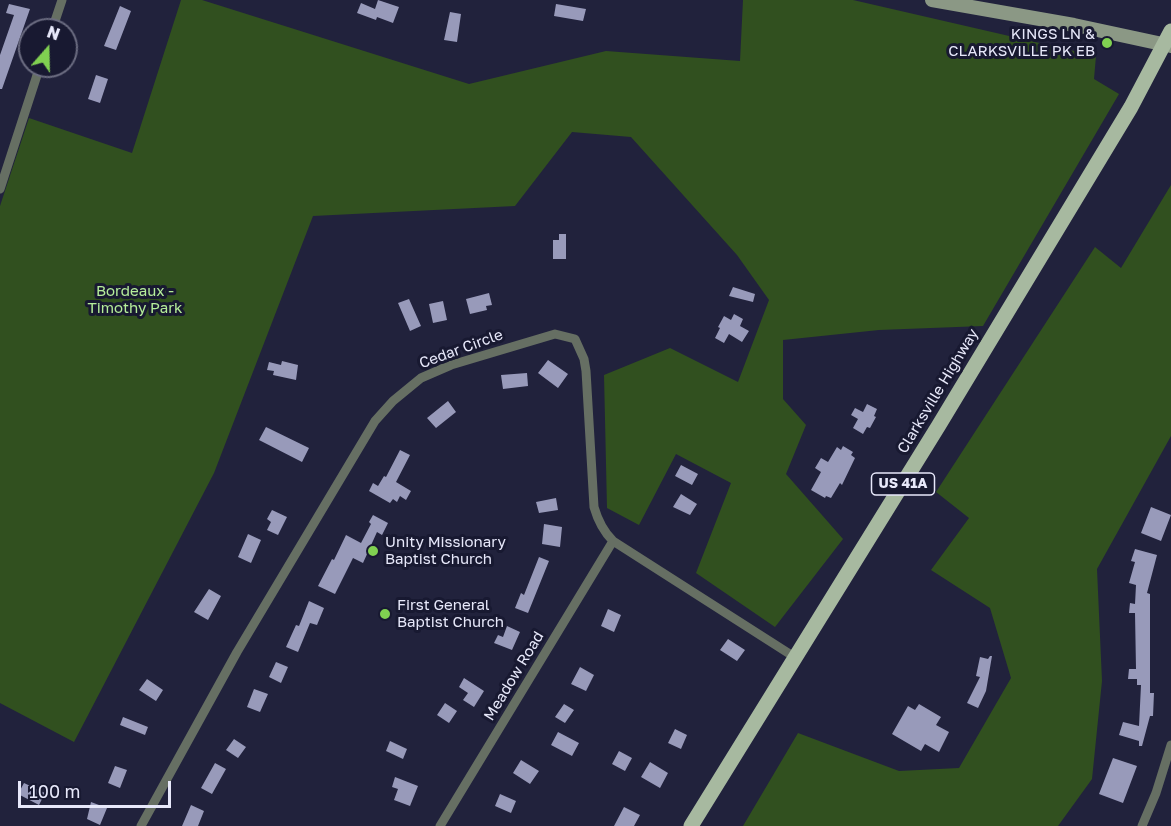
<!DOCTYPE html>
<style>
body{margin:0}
#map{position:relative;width:1171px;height:826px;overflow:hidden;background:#21223c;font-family:"Golos Text",sans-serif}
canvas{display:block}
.north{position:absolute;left:18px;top:18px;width:60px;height:60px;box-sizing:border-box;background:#181931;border:2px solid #6b6c81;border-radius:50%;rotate:20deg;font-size:16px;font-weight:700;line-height:24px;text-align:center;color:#e7e8fa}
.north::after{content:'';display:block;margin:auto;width:21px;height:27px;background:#80d051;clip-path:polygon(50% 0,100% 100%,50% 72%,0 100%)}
.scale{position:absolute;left:18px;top:781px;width:153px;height:27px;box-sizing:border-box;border:3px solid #e7e8fa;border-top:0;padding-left:8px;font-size:18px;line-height:21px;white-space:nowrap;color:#e7e8fa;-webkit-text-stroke:4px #181931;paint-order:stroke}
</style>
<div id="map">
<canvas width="1171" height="826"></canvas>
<div class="north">N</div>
<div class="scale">100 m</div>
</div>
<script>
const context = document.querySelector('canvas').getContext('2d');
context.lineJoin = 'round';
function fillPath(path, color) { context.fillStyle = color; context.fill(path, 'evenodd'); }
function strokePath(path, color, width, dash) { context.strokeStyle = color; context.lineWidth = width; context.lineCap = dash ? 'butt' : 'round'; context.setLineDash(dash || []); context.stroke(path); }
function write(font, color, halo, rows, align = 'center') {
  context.font = font + ' "Golos Text",sans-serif'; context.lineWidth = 6; context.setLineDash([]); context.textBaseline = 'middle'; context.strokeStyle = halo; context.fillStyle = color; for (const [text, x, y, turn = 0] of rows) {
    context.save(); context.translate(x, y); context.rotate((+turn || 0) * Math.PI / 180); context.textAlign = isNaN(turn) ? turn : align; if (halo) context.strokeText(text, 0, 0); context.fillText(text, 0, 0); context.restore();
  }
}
fillPath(new Path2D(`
 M181 0H202L469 84 606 51 740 61 743 0H853L1096 56 1094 79 1119 94 983 326 879 330 783 340V399L806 425 786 474 843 539 775 627 696 573 731 483 676 454 639 525 607 508 604 375 670 348 738 382 769 300 737 255 631 137 572 132 515 206 313 216 214 473 74 742 0 703V206L29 118 132 153Z
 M1171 185V436L1097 569 1102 681 1092 779 1058 826H743L798 733 899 771 959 768 1011 678 990 608 931 570 969 518 936 492 1095 247 1121 268Z`), '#31501f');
fillPath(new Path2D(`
 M378 0 399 7 393 23 377 17 376 20 357 13 361 3 375 9Z
 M9 4 30 9 2 89H0V55L14 15 6 13Z
 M556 4 586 9 583 21 554 16Z
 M120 6 131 11 116 50 104 46Z
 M450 12 461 14 457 42 444 40Z
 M96 75 108 79 100 103 88 99Z
 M559 234H566V259H553V240H559Z
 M733 287 755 294 753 302 729 296Z
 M489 293 492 305 486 306 487 310 470 314 466 299Z
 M409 299 421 326 410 331 398 303Z
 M443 301 447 320 433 323 429 304Z
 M734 314 743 319 740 326 749 331 742 342 729 334 724 343 715 338 720 328 718 327 724 316 731 320Z
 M548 360 568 374 558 388 538 373Z
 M282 361 298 365 296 380 273 375 274 371 267 370 269 362 281 365Z
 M527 373 528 386 503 389 501 375Z
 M448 401 456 412 436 428 427 418Z
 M867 404 877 409 874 416 876 417 870 428 867 427 863 434 853 428 858 419 851 415 855 408 863 412Z
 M266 427 309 448 302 462 259 440Z
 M843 446 853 452 851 455 855 458 842 485 840 483 831 498 826 496 825 498 811 490 821 472 815 468 821 458 828 462 837 447 841 450Z
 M400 450 410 455 396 482 411 491 406 500 400 496 397 502 393 499 390 503 369 491 373 483 378 486 384 476 386 477Z
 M681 465 698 474 692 485 675 476Z
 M681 494 697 504 690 515 673 507Z
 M556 498 558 510 539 513 536 502Z
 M1151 507 1171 515 1161 541 1141 533Z
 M272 510 287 517 278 535 267 530 271 522 267 519Z
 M373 515 388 523 382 535 377 532 363 563 353 558 335 594 318 586 332 559 334 560 346 535 361 543 371 524 369 522Z
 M544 524 562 527 560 547 542 544Z
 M248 534 261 540 251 563 238 557Z
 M1135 549 1157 555 1147 593 1150 594V693H1154L1153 716H1150L1142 746H1139V741L1119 735 1123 722 1139 726 1141 685H1137V679H1128L1129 669H1136L1135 613H1129L1130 603 1135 604 1136 585 1129 583 1135 562 1131 561Z
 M539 557 549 561 528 613 515 608 521 593 524 595Z
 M209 589 221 596 208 620 194 612Z
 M309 601 324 608 317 625 310 623 298 652 286 647 296 625 299 626Z
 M608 609 621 615 614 632 601 626Z
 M507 626 520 632 512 650 494 643 498 635 503 637Z
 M728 639 745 650 737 661 720 650Z
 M990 656H992L986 691 978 708 967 703 980 677 976 676 980 657 988 659Z
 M276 662 288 667 281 683 269 677Z
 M580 667 594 675 586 691 571 684Z
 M464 678 484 691 474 707 463 700 468 693 459 687Z
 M147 679 163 690 156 701 139 690Z
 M254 689 268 694 260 712 247 707Z
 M445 703 457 711 449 723 437 715Z
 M564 704 574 710 565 723 555 717Z
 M919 704 941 717 936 725 949 732 939 752 925 744 921 751 892 734 908 706 915 710Z
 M123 717 148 727 145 735 120 725Z
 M675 729 687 735 681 749 668 743Z
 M558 732 579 743 572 756 551 745Z
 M234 739 246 747 238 758 226 750Z
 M390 741 407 749 403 759 386 751Z
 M619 751 632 758 625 771 612 764Z
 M1113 758 1137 766 1123 803 1099 794Z
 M521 760 539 771 530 784 513 773Z
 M650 762 668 773 660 788 641 777Z
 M215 763 226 769 212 794 201 788Z
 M115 766 127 770 120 788 108 783Z
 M395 777 418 786 410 806 394 800 398 789 392 787Z
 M24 783 45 793 39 805 18 794Z
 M500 794 516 801 511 813 495 806Z
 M91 802 107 808 100 825 87 819Z
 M191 805 204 811 198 826H182Z
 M624 807 640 815 634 826H614Z`), '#989aba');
strokePath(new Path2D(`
 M52 30 62 0
 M0 189 40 66
 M141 826 237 652 375 421 393 401 421 378 451 365 555 334 575 339 584 359 586 371 594 507C598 521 603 531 613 541L796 658
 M440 826 613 541
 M1142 826 1156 793 1171 745`), '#666f63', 9);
strokePath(new Path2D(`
 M932 0 1074 25 1171 46`), '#8b9885', 14);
strokePath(new Path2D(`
 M691 826 939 425 1131 107 1171 31`), '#a7b9a0', 15);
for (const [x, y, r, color] of [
 [1107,43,6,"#80d051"],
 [373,551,6,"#80d051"],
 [385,614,6,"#80d051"]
]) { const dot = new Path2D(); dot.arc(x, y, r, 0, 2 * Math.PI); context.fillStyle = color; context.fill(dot); strokePath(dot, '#181931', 2); }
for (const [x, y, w] of [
 [903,484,63]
]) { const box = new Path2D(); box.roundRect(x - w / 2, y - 11, w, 22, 4.5); context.fillStyle = '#181931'; context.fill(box); strokePath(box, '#e7e8fa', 1.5); }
write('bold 14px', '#e7e8fa', null, [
 ["US 41A",903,484]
]);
write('15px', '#e7e8fa', '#181931', [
 ["KINGS LN &",1095,34,"right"],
 ["CLARKSVILLE PK EB",1095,51,"right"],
 ["Unity Missionary",385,542],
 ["Baptist Church",385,559],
 ["First General",397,605],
 ["Baptist Church",397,622]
], 'left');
write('15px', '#b5ed9a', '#181931', [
 ["Bordeaux -",135,291],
 ["Timothy Park",135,308]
]);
write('15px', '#e7e8fa', '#181931', [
 ["Cedar Circle",461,349,-20],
 ["Clarksville Highway",938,391,-59],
 ["Meadow Road",514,676,-59]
]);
</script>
